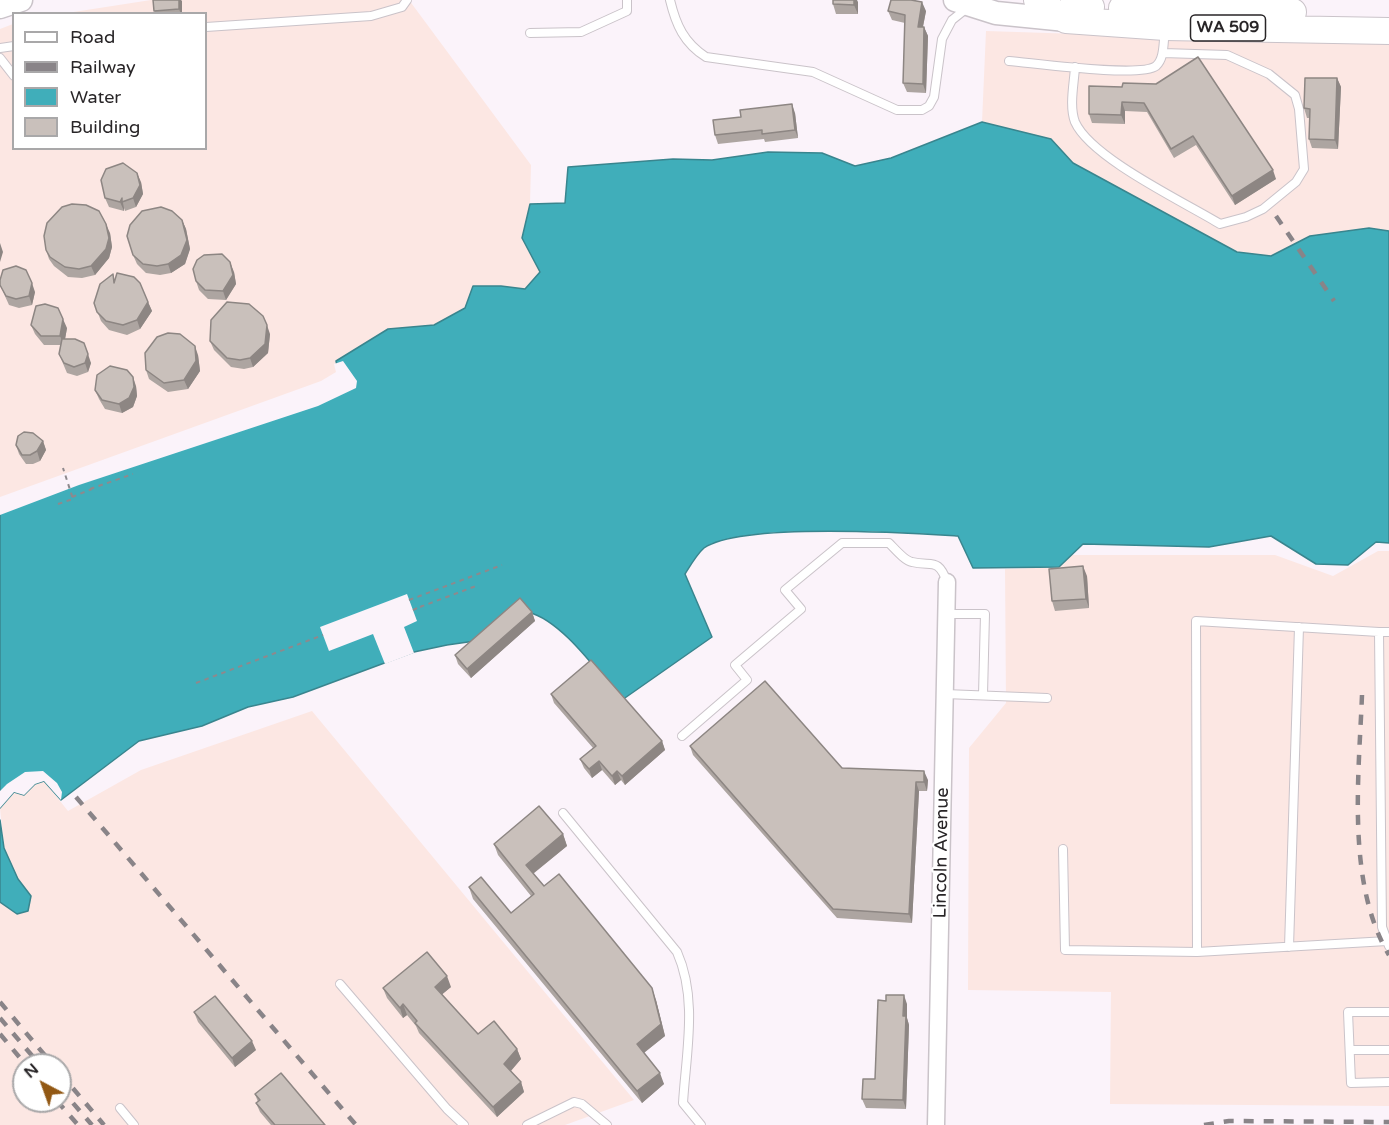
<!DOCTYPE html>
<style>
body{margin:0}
#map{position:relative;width:1389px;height:1125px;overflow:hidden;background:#fbf3fa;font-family:"Varela Round",sans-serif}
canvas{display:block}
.legend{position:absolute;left:12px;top:12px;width:195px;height:138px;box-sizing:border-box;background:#fff;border:2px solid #a9a8a9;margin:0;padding:8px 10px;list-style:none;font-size:18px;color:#282527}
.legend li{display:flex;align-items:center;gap:12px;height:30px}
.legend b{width:30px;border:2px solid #a9a8a9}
.north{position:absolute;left:12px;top:1053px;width:60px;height:60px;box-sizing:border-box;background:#fff;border:2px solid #a9a8a9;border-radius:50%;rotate:319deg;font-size:16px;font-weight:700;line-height:24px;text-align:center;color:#282527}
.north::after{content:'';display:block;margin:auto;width:21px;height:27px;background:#925814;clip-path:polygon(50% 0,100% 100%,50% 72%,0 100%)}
</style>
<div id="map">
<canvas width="1389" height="1125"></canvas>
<ul class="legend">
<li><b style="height:8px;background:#fff"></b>Road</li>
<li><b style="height:8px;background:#898488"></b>Railway</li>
<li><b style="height:16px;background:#40aeba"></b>Water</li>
<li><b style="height:16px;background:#c9c0bb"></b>Building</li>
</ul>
<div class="north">N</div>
</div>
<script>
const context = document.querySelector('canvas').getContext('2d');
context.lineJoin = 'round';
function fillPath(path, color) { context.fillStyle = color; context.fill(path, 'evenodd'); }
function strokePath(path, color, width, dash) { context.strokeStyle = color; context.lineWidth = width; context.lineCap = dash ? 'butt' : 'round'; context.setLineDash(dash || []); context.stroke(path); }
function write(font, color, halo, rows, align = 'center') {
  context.font = font + ' "Varela Round",sans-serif'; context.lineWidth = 4.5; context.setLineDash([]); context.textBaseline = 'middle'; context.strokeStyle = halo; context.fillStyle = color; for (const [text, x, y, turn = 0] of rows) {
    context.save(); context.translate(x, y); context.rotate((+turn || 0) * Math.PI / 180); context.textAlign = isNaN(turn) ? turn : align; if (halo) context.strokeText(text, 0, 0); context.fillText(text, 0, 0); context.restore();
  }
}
fillPath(new Path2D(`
 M151 0H409L531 165 530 204 522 238 540 272 524 290 501 286 434 325 388 329 339 374 323 384 0 501V29L13 24 14 148H206V14L67 13Z
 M986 31 1389 44V231L1369 228 1310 236 1271 256 1237 252 1073 163 1051 139 982 122Z
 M1378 551H1389V1106L1110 1104 1111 992 968 990 969 748 1006 703 1005 569 1059 567 1072 555H1275L1333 576Z
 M312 711 634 1100 565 1125H0V902L17 914 31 896 18 879 4 847 0 808 15 792 24 795 35 784 44 781 68 811 141 770ZM24 1065H60V1101H24Z`), '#fce7e3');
const water = new Path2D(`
 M982 122 1051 139 1073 163 1237 252 1271 256 1310 236 1369 228 1389 231V543L1376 542 1348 565 1316 564 1271 536 1209 547 1083 544 1059 567 973 568 958 536C909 533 742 522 704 548 697 554 690 566 685 574L712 637 622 700C598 673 563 621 528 612L482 640 447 645 414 652 293 697 248 707 202 726 139 741 61 800 44 781 35 784 24 795 14 792 0 808V501L323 384 339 374 336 361 388 329 434 325 465 308 473 286H501L525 289 540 272 522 238 530 204 565 203 568 167 673 159 712 160 768 152 822 153 855 166 891 158Z
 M0 820 4 848 18 879 31 896 28 911 17 914 0 902Z`);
fillPath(water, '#40aeba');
strokePath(water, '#39858e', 1.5);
fillPath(new Path2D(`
 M343 361 357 381 356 388 318 406 79 485 0 515V497L321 381 336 372 334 364Z
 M407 594 417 621 404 627 414 653 385 664 373 634 329 651 320 627Z
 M43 771 57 783 62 792 61 800 44 781 35 784 24 795 14 792 0 808V791L7 784 25 772Z`), '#fbf3fa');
const service = new Path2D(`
 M670 0C676 25 684 43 706 57L813 72 897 110H922L929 106 934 97 942 39 952 20 967 8
 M206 27 371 16 402 7 407 0
 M530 33 581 32 627 11V0
 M0 48 14 46
 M0 58 14 76
 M1009 61C1034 63 1140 78 1156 66 1165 58 1163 41 1165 31
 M1075 67C1074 84 1069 106 1075 122 1091 158 1184 202 1220 224L1246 217 1263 209 1296 182 1304 169 1299 109 1295 95 1269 74 1227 55 1163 53
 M947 614H985L983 695
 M945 694 1047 698
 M682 736 747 680 735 665 801 609 785 590 842 543H889C895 549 905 561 912 562 932 567 938 557 947 582
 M563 813 677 952C698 999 686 1053 683 1103L701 1125
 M1063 849 1065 950 1197 952 1387 941
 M1389 946 1382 927 1379 632H1389
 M1289 947 1299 627
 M1197 952 1196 621 1379 632
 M340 984 447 1109 464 1125
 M1389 1012H1348L1351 1083 1389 1082
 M1350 1050H1389
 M120 1108 134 1125
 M527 1125 574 1102 582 1104 607 1125`);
const minor = new Path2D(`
 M936 1125 947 582`);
const secondary = new Path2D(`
 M955 0 996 13 1066 20
 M0 7 21 0`);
const primary = new Path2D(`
 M1037 0 1066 20 1165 27 1389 31
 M1074 0 1091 7
 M1122 8 1293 12`);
strokePath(service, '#cac3c9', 10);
strokePath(minor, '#cac3c9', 19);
strokePath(secondary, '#cac3c9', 25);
strokePath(primary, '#cac3c9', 28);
strokePath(new Path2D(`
 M90 489 133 474
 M72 497 92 489
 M58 504 73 499 63 468
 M409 600 502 565
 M420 607 476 586
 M413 610 422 606
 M196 683 323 635`), '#8e898d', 2, [4.5, 4.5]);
strokePath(service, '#fff', 8);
strokePath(minor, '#fff', 16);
strokePath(secondary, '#fff', 22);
strokePath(primary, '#fff', 26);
strokePath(new Path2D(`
 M1276 216 1334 301
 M1362 695C1359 775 1346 883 1389 955
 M76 797 356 1125
 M0 1002 53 1065
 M0 1018 40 1065
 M0 1034 26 1065
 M60 1073 104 1125
 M60 1088 92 1125
 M57 1101 78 1125
 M1204 1125 1229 1121 1389 1122`), '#898488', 4.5, [10, 10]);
fillPath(new Path2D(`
 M153 0H181L182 14H155Z
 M858 2V14H836L833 4Z
 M888 11H926L923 27H924L928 36 926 93 907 92 903 83 905 23 892 20Z
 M1337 78 1341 87 1338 149 1312 148 1309 139 1310 118H1307L1304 108Z
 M1122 87 1276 179 1235 205 1196 145 1174 158 1147 112 1125 111V124L1092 123 1089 114Z
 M795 113 798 138 765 142 764 139 718 144 715 135Z
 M141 182 143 194 136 207 125 211 124 208V211L109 207 105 198Z
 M182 220 186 229 190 249 185 264 171 273 160 275 146 273 137 264 133 255Z
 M110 233 112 247 109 258 95 275 82 278 68 277 54 266 49 259 46 250Z
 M234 272 236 284 226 300 208 299 199 290 196 281Z
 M115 280 148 302 152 311 140 329 127 335 109 330 101 321 94 303Z
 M0 285 35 292 32 305 19 308 9 305Z
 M31 325 67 328 65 339 91 363 88 372 77 376 67 373 59 354 61 345H44L35 334Z
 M270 334 268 353 253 367 244 369 231 367 214 350 210 341Z
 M198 355 200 371 188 389 168 392 149 379 146 370Z
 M136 386 137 396 133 407 122 413 105 409 99 399 95 390Z
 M43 441 46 450 40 461 33 464H26L19 454 16 445Z
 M1087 576 1089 608 1055 611 1052 601Z
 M532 612 535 621 471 678 458 664 455 655Z
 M551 694 662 741 665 750 625 785 621 780 615 785 602 770 592 778 584 768 580 759 593 748 554 703Z
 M690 746 928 780 927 791H919L912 923 837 918 693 755Z
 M563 834 567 846 533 874 544 886 656 1000 665 1036 644 1053 664 1084 642 1103 473 899 469 887 511 913 531 896 498 855 494 844Z
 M451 987 442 994 478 1034 517 1049 521 1059 511 1071 521 1082 524 1092 497 1117 419 1033 416 1026 407 1015 403 1018 387 998 383 988Z
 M886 1001 907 1004V1018L909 1025 906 1109 866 1108 862 1099 875 1079Z
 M194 1012 256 1050 235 1067 198 1022Z
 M255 1094 325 1125H271L260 1112 256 1103 258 1102Z`), '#ada5a1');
fillPath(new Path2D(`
 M179 0H181L182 1V14H181L179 9Z
 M854 0H857L858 2V14L854 5Z
 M922 2 926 11 921 36 918 27Z
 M924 27 928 36 926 93 923 84Z
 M1337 78 1341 87 1338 149 1335 140Z
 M1122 102 1125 111V124L1121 115Z
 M792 104 795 113 798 138 795 130Z
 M1273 170 1276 179 1235 205 1232 196Z
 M137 173 141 182 143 194 136 207 133 198Z
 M122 198 124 208V211L120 202Z
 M182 220 186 229 190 249 185 264 171 273 168 264Z
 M106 224 110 233 112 247 109 258 95 275 91 266Z
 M0 243 3 252 0 262Z
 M230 262 234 272 236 284 226 300 223 291Z
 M32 283 35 292 32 305 29 296Z
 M148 302 152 311 140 329 137 320Z
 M63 319 67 328 64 345 60 336Z
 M267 325 270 334 268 353 253 367 250 358Z
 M195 346 198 355 200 371 188 389 184 380Z
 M88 354 91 363 88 372 85 363Z
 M133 377 136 386 137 396 133 407 122 413 119 404Z
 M43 441 46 450 40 461 37 451Z
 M1083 566 1087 576 1089 608 1086 599Z
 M532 612 535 621 471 678 467 669Z
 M662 741 665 750 625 785 622 776Z
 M599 761 602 770 592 778 589 769Z
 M617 771 621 780 615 785 612 776Z
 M924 771 928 780 927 791 924 782Z
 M916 782 919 791 912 923 909 914Z
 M563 834 567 846 530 876 526 865Z
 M447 976 451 987 439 997 435 987Z
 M652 988 656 1000 665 1036 641 1055 637 1044Z
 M904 995 907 1004V1018L909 1025 906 1109 903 1100Z
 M403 1004 407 1015 403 1018 400 1008Z
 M252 1041 256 1050 235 1067 232 1058Z
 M517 1049 521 1059 508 1074 504 1064Z
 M660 1073 664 1084 642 1103 637 1091Z
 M521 1082 524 1092 497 1117 493 1107Z`), '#8d8683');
const building = new Path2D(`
 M153 0H179V9L154 11Z
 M833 0H854V5L833 4Z
 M891 0H911L922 2 918 27H924L923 84 903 83 905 15 888 11Z
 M1198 57 1273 170 1232 196 1193 136 1171 149 1144 103 1122 102 1121 115 1089 114V86L1122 87 1123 83 1156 84Z
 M1305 78H1337L1335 140 1309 139 1310 109 1304 108Z
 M792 104 795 130 762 134V130L715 135 713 120 741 117 740 110Z
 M123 163 137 173 140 185 133 198 122 202V198L120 202 105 198 101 180 106 169Z
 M72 204 86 205 99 211 106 224 109 238 106 249 91 266 79 269 65 267 50 257 46 250 44 236 47 223 62 207Z
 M161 207 172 211 182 220 187 240 181 255 168 264 157 266 143 264 133 255 127 236 130 225 142 211Z
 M222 254 230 262 233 275 223 291 205 290 196 281 193 269 197 260 204 255Z
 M16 266 26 270 32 283 29 296 16 299 6 296 0 285V280L3 270Z
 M117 273 134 277 140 283 148 302 137 320 123 325 106 321 97 312 94 303 100 284 113 274 114 283Z
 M227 302 249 304 263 316 267 325 265 344 250 358 240 360 227 358 210 341 211 320Z
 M45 304 58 308 63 319 60 336H41L31 325 36 306Z
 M168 333 180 334 195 346 196 361 184 380 164 383 146 370 145 353 157 337Z
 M62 339H75L84 343 88 354 85 363 74 367 64 363 59 354Z
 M110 366 127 370 133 377 134 387 129 398 119 404 102 400 95 390 97 375Z
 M24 432 33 433 43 441 37 451 30 455H22L16 445 18 436Z
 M1083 566 1086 599 1052 601 1049 569Z
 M520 598 532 612 467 669 455 655Z
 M591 660 662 741 622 776 617 771 612 776 599 761 589 769 580 759 596 746 551 694Z
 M765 681 842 768 924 771V782H916L909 914 833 909 690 746Z
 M539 806 563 834 526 865 544 886 559 874 652 988 661 1024 637 1044 660 1073 637 1091 469 887 481 877 511 913 534 894 494 844Z
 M427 952 447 976 435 987 478 1034 494 1021 517 1049 504 1064 521 1082 493 1107 415 1023 417 1021 403 1004 400 1008 383 988Z
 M886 995H904L903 1016H906L903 1100 862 1099 863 1079H875L878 1000 886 1001Z
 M215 996 252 1041 232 1058 194 1012Z
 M281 1073 325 1125H275L256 1103 260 1100 255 1094Z`);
fillPath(building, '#c9c0bb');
strokePath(building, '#8d8683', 1.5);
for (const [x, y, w] of [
 [1228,28,75]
]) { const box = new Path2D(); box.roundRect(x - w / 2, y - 13, w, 26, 4.5); context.fillStyle = '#fff'; context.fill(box); strokePath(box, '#282527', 1.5); }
write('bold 16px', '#282527', null, [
 ["WA 509",1228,28]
]);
write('18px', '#282527', '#fff', [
 ["Lincoln Avenue",942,853,-89]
]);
</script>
